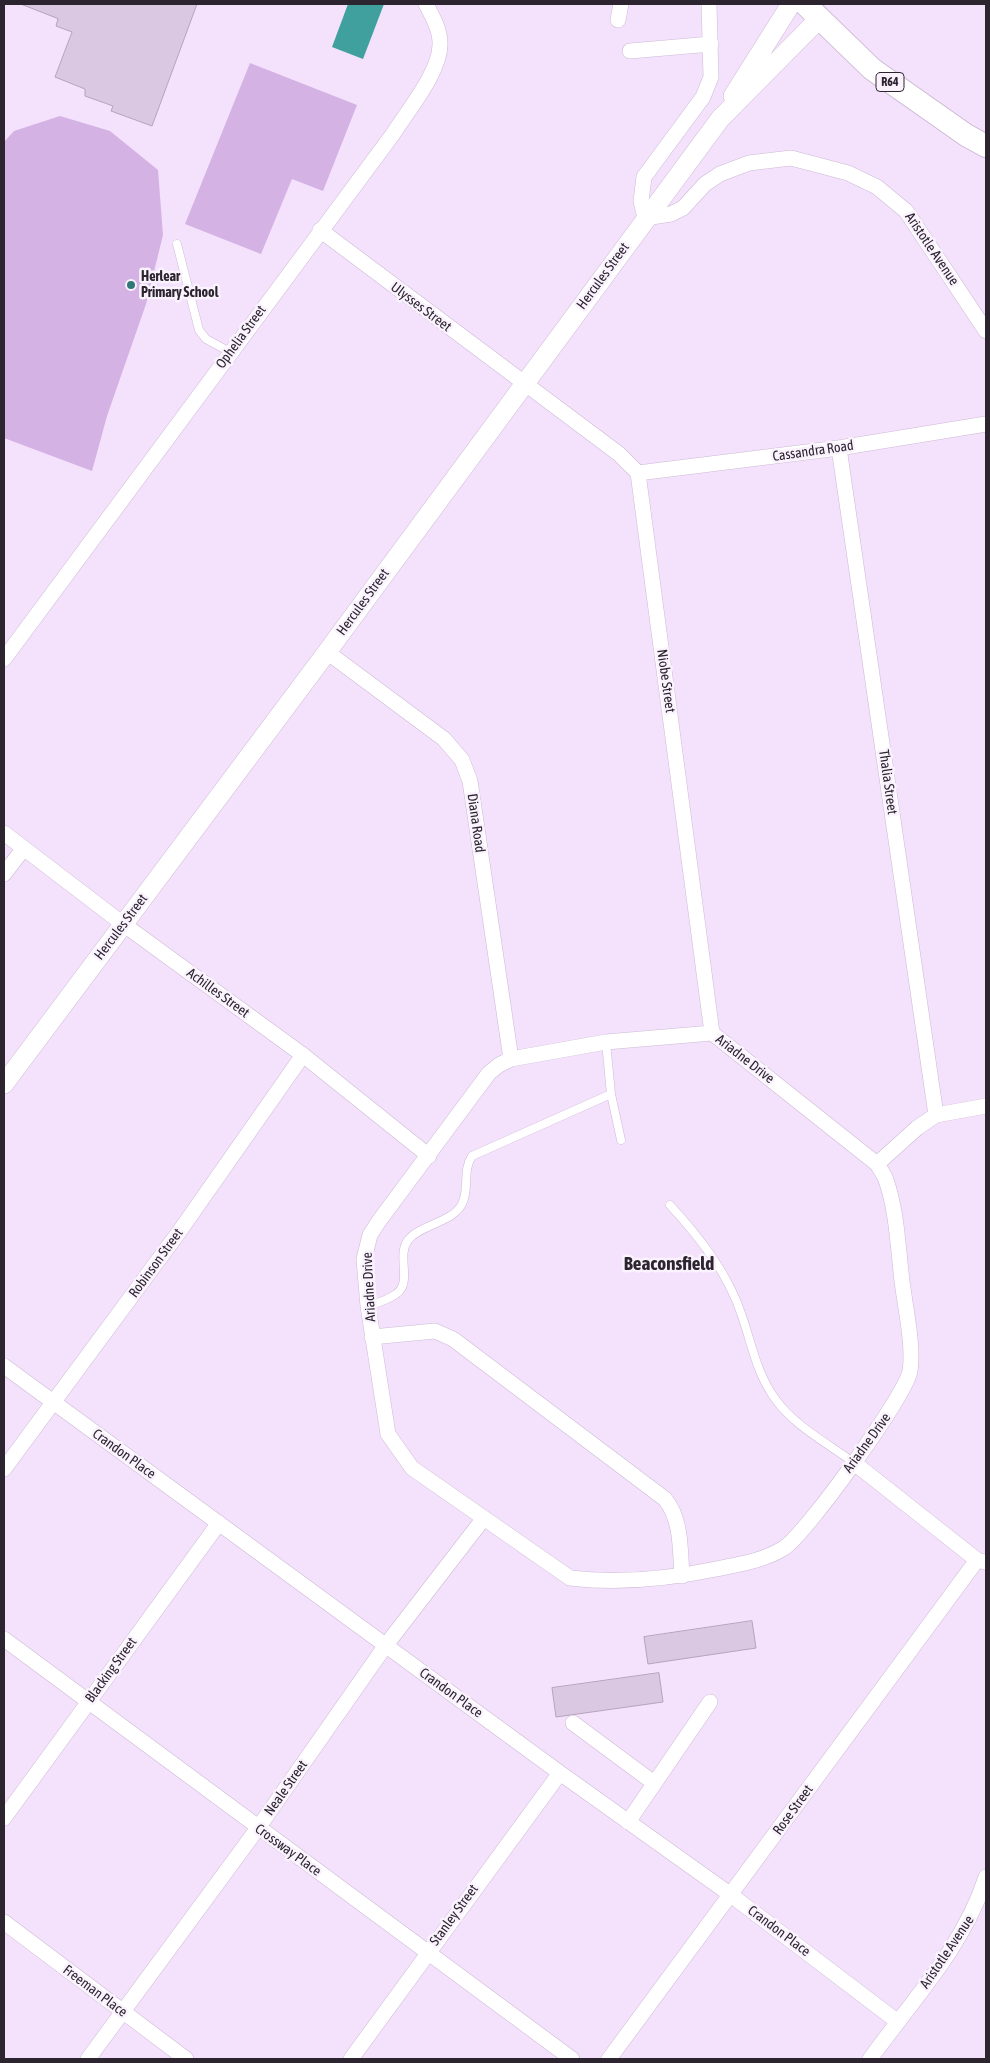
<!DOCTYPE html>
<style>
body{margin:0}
#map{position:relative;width:990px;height:2063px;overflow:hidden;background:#f4e1fc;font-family:"Asap Condensed",sans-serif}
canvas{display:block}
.frame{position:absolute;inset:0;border:5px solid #2c252f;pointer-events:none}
</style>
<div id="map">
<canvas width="990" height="2063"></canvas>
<div class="frame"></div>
</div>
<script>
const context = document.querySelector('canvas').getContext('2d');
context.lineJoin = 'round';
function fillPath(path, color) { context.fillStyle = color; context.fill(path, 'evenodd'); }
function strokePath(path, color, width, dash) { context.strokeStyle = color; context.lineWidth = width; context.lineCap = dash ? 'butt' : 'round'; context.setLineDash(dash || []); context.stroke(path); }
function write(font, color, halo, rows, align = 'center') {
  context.font = font + ' "Asap Condensed",sans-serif'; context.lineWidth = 5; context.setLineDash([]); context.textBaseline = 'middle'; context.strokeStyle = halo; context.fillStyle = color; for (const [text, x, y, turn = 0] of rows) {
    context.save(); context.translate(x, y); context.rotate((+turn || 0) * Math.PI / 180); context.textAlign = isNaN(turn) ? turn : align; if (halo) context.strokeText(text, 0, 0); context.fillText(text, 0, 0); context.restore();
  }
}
fillPath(new Path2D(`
 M250 63 357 105 323 191 292 179 261 254 185 224Z
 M60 116 110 131 158 170 163 235 146 304 107 416 92 471 4 438V142L14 131Z`), '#d4b2e3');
fillPath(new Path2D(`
 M348 4H384L363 59 332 47Z`), '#3fa09e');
const building = new Path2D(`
 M21 4H197L152 126 111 111 113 106 85 96V89L55 77 72 32 56 26 58 19Z
 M752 1621 756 1648 648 1664 644 1637Z
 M659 1673 663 1702 556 1717 552 1688Z`);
fillPath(building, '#dac7e2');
strokePath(building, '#b5a3bc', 1);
const service = new Path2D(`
 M177 244 199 330 206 339 230 352
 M611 1094 621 1140
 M670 1205C700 1238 728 1273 742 1316 752 1345 757 1375 776 1400 795 1426 827 1443 853 1462
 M368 1306C377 1303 388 1300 396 1294 413 1283 396 1256 408 1240 421 1224 452 1223 462 1204 470 1188 462 1171 472 1156L611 1094 606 1042`);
const minor = new Path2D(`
 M709 4 711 77 703 97 644 177 641 201 645 218 671 214 683 208 705 184 720 174 749 163 791 158 848 173 877 187 906 211 986 331
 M618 20 621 4
 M630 51 711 44
 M320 230 619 454 638 473 712 1033
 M839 448 936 1115
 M638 473 839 448 986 424
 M327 652 444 739 462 760 470 781 511 1059
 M4 659 393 134C408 110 441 71 440 43 440 29 432 16 426 4
 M4 833 123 924 303 1055 429 1156
 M4 874 24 848
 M712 1033 877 1164C880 1169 884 1174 886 1180 897 1211 898 1248 902 1281 905 1306 914 1346 910 1371 906 1395 806 1534 784 1548 763 1561 740 1564 716 1569 668 1579 620 1584 570 1578L412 1468 388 1434 368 1306 364 1259 370 1235 379 1221 489 1073 499 1065 511 1059 606 1042Z
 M877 1164 917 1128 936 1115 986 1106
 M372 1337 435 1331 453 1339 665 1499C682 1520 680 1550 682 1576
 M4 1366 560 1773 731 1895 898 2022
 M853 1462 977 1560 985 1562
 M4 1469 179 1232 303 1055
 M4 1639 572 2059
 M573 1723 654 1783
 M4 1818 219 1523
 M628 1822 710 1702
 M4 1922 186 2059
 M88 2059 258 1828 386 1645 484 1518
 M351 2059 560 1773
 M609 2059 977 1560
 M870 2059C912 2001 964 1946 986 1877`);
const tertiary = new Path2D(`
 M733 96 791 4
 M4 1084 327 652 720 119 820 18`);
const primary = new Path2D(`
 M805 4 872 69 966 135 986 146`);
strokePath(service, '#ccbad4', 9);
strokePath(minor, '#ccbad4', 16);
strokePath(tertiary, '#ccbad4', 20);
strokePath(primary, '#ccbad4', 24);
strokePath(service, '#fff', 8);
strokePath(minor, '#fff', 15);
strokePath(tertiary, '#fff', 19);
strokePath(primary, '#fff', 22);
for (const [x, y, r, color] of [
 [131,285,5,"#307977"]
]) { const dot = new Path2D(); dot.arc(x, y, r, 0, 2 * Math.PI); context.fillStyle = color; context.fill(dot); strokePath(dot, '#faf3fe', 2); }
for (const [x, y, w] of [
 [890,82,28]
]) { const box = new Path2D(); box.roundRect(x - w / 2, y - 9.5, w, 19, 4); context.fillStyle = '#faf3fe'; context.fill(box); strokePath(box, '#2c252f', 1); }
write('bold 12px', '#2c252f', null, [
 ["R64",890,82]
]);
write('14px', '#2c252f', '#faf3fe', [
 ["Aristotle Avenue",932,249,56],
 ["Hercules Street",603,276,-54],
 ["Ulysses Street",421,307,37],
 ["Ophelia Street",241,337,-54],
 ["Cassandra Road",813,451,-8],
 ["Hercules Street",363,602,-54],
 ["Niobe Street",666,681,82],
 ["Thalia Street",888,782,82],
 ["Diana Road",476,823,82],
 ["Hercules Street",121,927,-53],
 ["Achilles Street",218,993,36],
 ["Ariadne Drive",745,1059,38],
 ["Robinson Street",156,1263,-54],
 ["Ariadne Drive",369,1287,-93],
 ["Ariadne Drive",867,1443,-54],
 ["Crandon Place",124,1454,36],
 ["Blacking Street",111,1670,-54],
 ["Crandon Place",451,1693,36],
 ["Neale Street",286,1788,-55],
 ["Rose Street",793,1810,-54],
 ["Crossway Place",288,1850,36],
 ["Stanley Street",454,1915,-54],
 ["Crandon Place",779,1931,37],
 ["Aristotle Avenue",947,1952,-56],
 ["Freeman Place",95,1991,37]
]);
write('bold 14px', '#2c252f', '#faf3fe', [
 ["Herlear",141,277],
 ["Primary School",141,293]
], 'left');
write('bold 19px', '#2c252f', '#faf3fe', [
 ["Beaconsfield",669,1264]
]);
</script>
